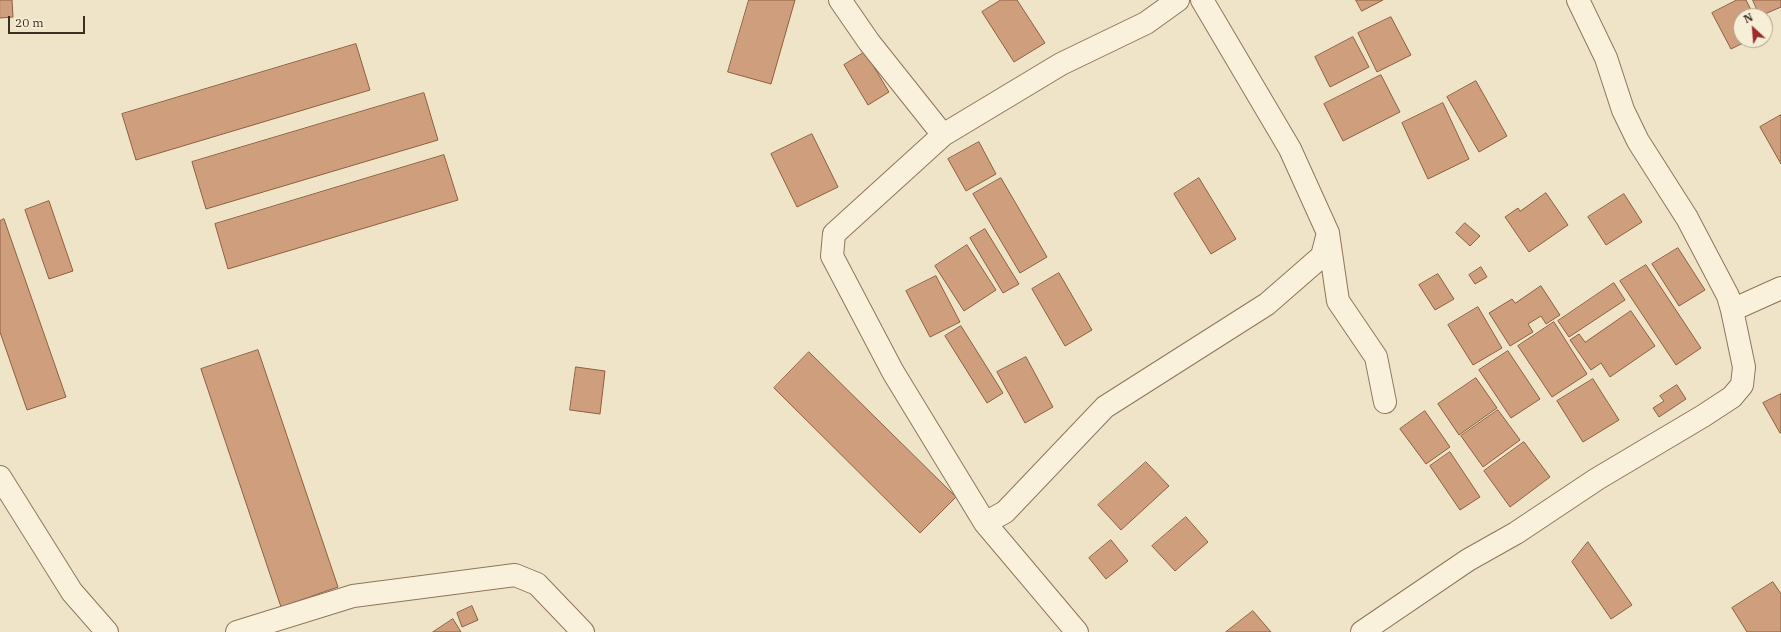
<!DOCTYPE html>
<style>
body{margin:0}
#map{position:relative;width:1781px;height:632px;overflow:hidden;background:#f0e4c8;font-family:"IBM Plex Serif",serif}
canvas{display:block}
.north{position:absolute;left:1733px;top:8px;width:40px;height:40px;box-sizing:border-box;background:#f7eed8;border:1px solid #ada18e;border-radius:50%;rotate:334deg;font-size:11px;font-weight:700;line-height:16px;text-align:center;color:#3d2e20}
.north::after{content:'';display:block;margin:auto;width:14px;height:18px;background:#9e2a2b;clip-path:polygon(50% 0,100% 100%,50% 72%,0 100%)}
.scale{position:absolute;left:8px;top:16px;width:77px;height:18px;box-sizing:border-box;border:2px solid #3d2e20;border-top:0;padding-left:5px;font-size:12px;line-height:14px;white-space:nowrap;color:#3d2e20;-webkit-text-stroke:3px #f7eed8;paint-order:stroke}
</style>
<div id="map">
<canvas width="1781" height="632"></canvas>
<div class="north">N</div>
<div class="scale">20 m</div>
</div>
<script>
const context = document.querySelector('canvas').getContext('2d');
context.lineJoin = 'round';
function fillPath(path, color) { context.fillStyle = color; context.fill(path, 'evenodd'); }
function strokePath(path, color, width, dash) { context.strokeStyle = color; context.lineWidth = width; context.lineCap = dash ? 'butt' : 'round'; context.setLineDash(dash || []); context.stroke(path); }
const building = new Path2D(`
 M0 0H12L13 17 0 18Z
 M749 0H795L771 84 728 72Z
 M1001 0H1017L1045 43 1014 62 982 12Z
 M1356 0H1383L1362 11Z
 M1737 0H1746L1754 16H1741V40H1749L1731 49 1712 13Z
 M1753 0H1781V7L1760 16Z
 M1391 17 1411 55 1377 72 1358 33Z
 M1353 37 1369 67 1330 87 1315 57Z
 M356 44 370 90 136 160 122 114Z
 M865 52 889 92 868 105 844 65Z
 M1381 75 1400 112 1343 141 1324 104Z
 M1476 81 1507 136 1479 152 1447 97Z
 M424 93 438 140 206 209 192 162Z
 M1443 103 1469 159 1428 179 1402 123Z
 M1781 115V164L1760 127Z
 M812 134 838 187 797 207 771 154Z
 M979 142 996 174 966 191 948 159Z
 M444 155 458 200 228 269 215 224Z
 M1001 178 1047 257 1020 273 973 194Z
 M1199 178 1236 239 1211 254 1174 194Z
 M1546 193 1568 225 1529 252 1505 217 1518 208 1520 211Z
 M1624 194 1642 222 1606 245 1588 217Z
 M49 201 73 271 49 279 25 210Z
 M4 219 66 397 27 410 0 332V221Z
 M1465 223 1480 236 1470 246 1456 233Z
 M985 229 1019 284 1003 293 970 238Z
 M967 245 996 290 964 311 935 266Z
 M1678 248 1705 290 1679 306 1652 264Z
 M1646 265 1701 348 1676 365 1620 281Z
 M1481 267 1487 277 1475 284 1469 275Z
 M1059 273 1092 330 1065 346 1032 289Z
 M1438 274 1454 299 1435 310 1419 285Z
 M936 276 960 322 930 337 906 291Z
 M1614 283 1625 300 1569 337 1558 321Z
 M1541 286 1560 315 1546 324 1541 316 1528 324 1533 332 1510 346 1489 313 1512 299 1515 303Z
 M1478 307 1502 348 1473 365 1448 325Z
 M1631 311 1655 346 1610 377 1601 363 1591 370 1570 340 1579 334 1585 342Z
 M1554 322 1587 374 1552 397 1518 346Z
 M961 326 1003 393 987 403 945 336Z
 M258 350 338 587 281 607 201 369Z
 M1508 351 1540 399 1511 418 1479 370Z
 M809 352 956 497 920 533 774 388Z
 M1026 357 1053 407 1025 423 997 372Z
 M576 367 605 371 600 414 570 410Z
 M1476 378 1497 408 1459 435 1438 404Z
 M1593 379 1619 420 1583 442 1557 401Z
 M1677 385 1686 399 1659 417 1653 408 1664 401 1660 396Z
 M1781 394V433H1780L1763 403Z
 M1498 410 1520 440 1483 467 1461 436Z
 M1425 411 1450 447 1426 464 1400 429Z
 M1524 442 1550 477 1510 507 1484 471Z
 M1450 452 1480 497 1460 510 1430 466Z
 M1146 462 1169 486 1121 530 1098 505Z
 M1186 517 1208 542 1175 571 1152 546Z
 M1111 540 1128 561 1106 579 1089 558Z
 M1588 542 1632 605 1611 619 1572 562Z
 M1773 582 1781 594V632H1747L1732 608Z
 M472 606 478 620 462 627 457 613Z
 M1253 611 1271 632H1226Z
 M453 619 461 632H433Z`);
fillPath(building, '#cf9f7d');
strokePath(building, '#8d5f41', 1);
const street = new Path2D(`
 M840 0 869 42 943 135
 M1202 0 1290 149 1328 233 1338 301 1376 357 1385 402
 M1732 310 1781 288
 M0 477 72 592 107 632
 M985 523 1005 512 1105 407 1267 304 1322 256 1328 233
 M237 632 353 596 515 575 537 584 583 632
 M1077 632 985 523 893 372 832 256 834 234 943 135 1061 64 1146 23 1178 0
 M1362 632 1468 560 1516 533 1597 479 1703 416 1732 397 1742 385 1744 367 1732 310 1728 296 1687 218 1638 141 1623 110 1606 58 1578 0`);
strokePath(street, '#8d765c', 24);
strokePath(street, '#faf1dc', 22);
</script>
